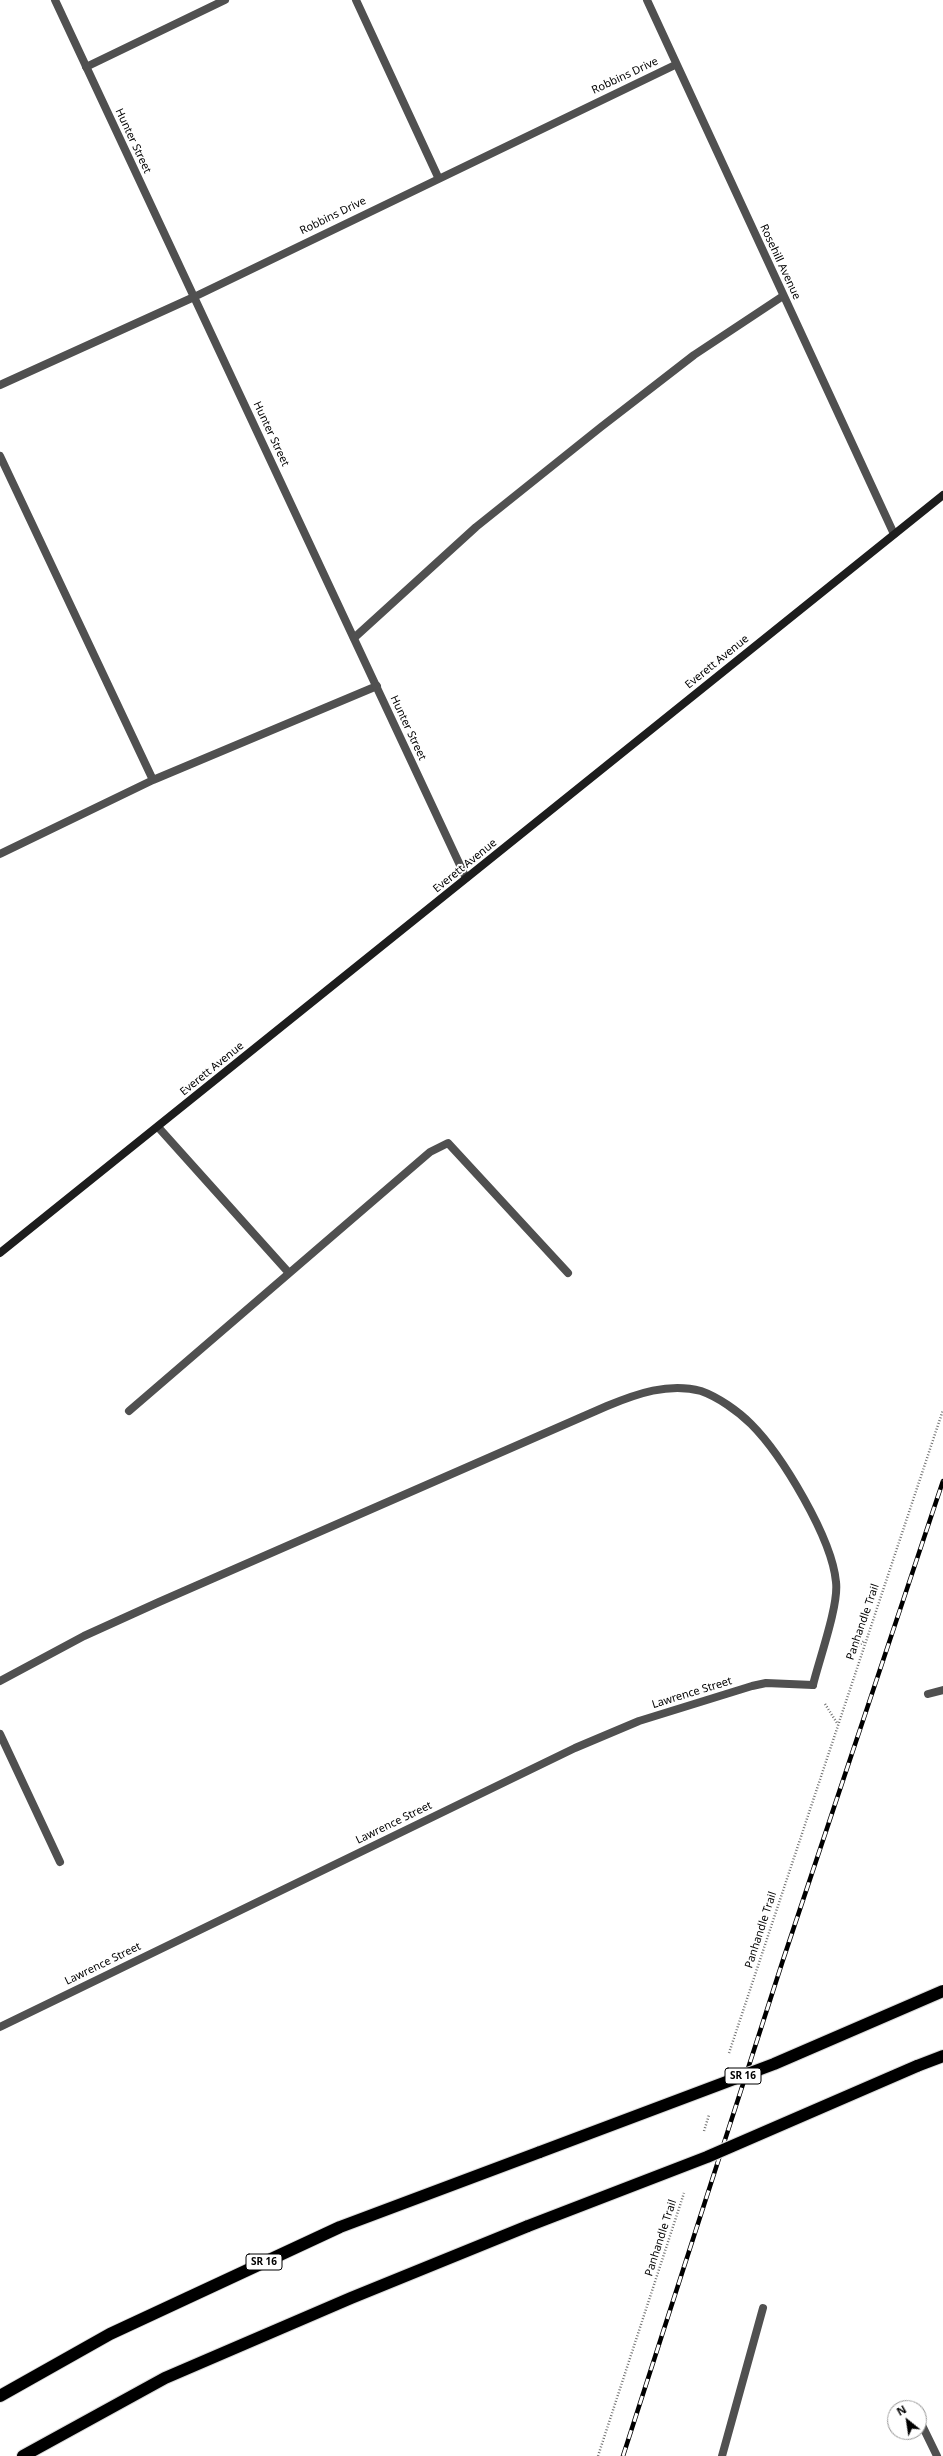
<!DOCTYPE html>
<style>
body{margin:0}
#map{position:relative;width:943px;height:2456px;overflow:hidden;background:#fff;font-family:"Noto Sans",sans-serif}
canvas{display:block}
.north{position:absolute;left:887px;top:2400px;width:40px;height:40px;box-sizing:border-box;background:#fff;border:1px solid #999;border-radius:50%;rotate:330deg;font-size:11px;font-weight:700;line-height:16px;text-align:center;color:#000}
.north::after{content:'';display:block;margin:auto;width:14px;height:18px;background:#000;clip-path:polygon(50% 0,100% 100%,50% 72%,0 100%)}
</style>
<div id="map">
<canvas width="943" height="2456"></canvas>
<div class="north">N</div>
</div>
<script>
const context = document.querySelector('canvas').getContext('2d');
context.lineJoin = 'round';
function strokePath(path, color, width, dash) { context.strokeStyle = color; context.lineWidth = width; context.lineCap = dash ? 'butt' : 'round'; context.setLineDash(dash || []); context.stroke(path); }
function write(font, color, halo, rows, align = 'center') {
  context.font = font + ' "Noto Sans",sans-serif'; context.lineWidth = 3.5; context.setLineDash([]); context.textBaseline = 'middle'; context.strokeStyle = halo; context.fillStyle = color; for (const [text, x, y, turn = 0] of rows) {
    context.save(); context.translate(x, y); context.rotate((+turn || 0) * Math.PI / 180); context.textAlign = isNaN(turn) ? turn : align; if (halo) context.strokeText(text, 0, 0); context.fillText(text, 0, 0); context.restore();
  }
}
const highway = new Path2D(`
 M917 2066 943 2056
 M0 2396 110 2334 340 2227 540 2152
 M23 2456 165 2378 351 2298 528 2226`);
strokePath(highway, '#dbdbdb', 14);
strokePath(new Path2D(`
 M847 1656 864 1641
 M825 1704 837 1723
 M729 2053 943 1410
 M704 2131 709 2115
 M598 2456 684 2193`), '#727272', 2.5, [1, 2]);
strokePath(new Path2D(`
 M356 0 438 177
 M86 67 225 0
 M0 456 153 780
 M354 638 476 527 601 427 694 355 783 296
 M0 854 153 780 377 686
 M158 1127 289 1273
 M129 1411 430 1152 448 1143 568 1273
 M0 1681 84 1636 159 1602 607 1406C636 1394 669 1382 701 1391 718 1397 738 1411 751 1424 782 1455 832 1538 836 1582 839 1605 819 1660 813 1685
 M0 1734 60 1862
 M722 2456 763 2308`), '#505050', 8);
strokePath(new Path2D(`
 M55 0 466 878
 M647 0 894 534
 M0 385 194 297 675 65
 M928 1694 943 1690
 M0 2027 575 1748 639 1721 752 1686 766 1683 813 1685
 M919 2419 937 2456`), '#505050', 8);
strokePath(new Path2D(`
 M0 1253 943 495`), '#1d1d1d', 8);
strokePath(highway, '#000', 12);
const rail = new Path2D(`
 M623 2456 783 1960 943 1481`);
strokePath(rail, '#000', 4.5);
strokePath(rail, '#fff', 3, [9]);
const highwayBridge = new Path2D(`
 M540 2152 774 2064 943 1991
 M528 2226 707 2157 917 2066`);
strokePath(highwayBridge, '#dbdbdb', 14, []);
strokePath(highwayBridge, '#000', 12);
for (const [x, y, w] of [
 [743,2076,36],
 [264,2262,36]
]) { const box = new Path2D(); box.roundRect(x - w / 2, y - 8, w, 16, 3); context.fillStyle = '#fff'; context.fill(box); strokePath(box, '#000', 1); }
write('bold 10px', '#000', null, [
 ["SR 16",743,2076],
 ["SR 16",264,2262]
]);
write('11px', '#000', '#fff', [
 ["Robbins Drive",625,76,-25],
 ["Hunter Street",133,141,65],
 ["Robbins Drive",333,216,-26],
 ["Rosehill Avenue",780,262,65],
 ["Hunter Street",271,434,65],
 ["Everett Avenue",717,662,-39],
 ["Hunter Street",408,728,65],
 ["Everett Avenue",465,866,-39],
 ["Everett Avenue",212,1069,-39],
 ["Panhandle Trail",863,1622,-71],
 ["Lawrence Street",692,1693,-17],
 ["Lawrence Street",394,1823,-26],
 ["Panhandle Trail",761,1930,-72],
 ["Lawrence Street",103,1964,-26],
 ["Panhandle Trail",661,2238,-72]
]);
</script>
